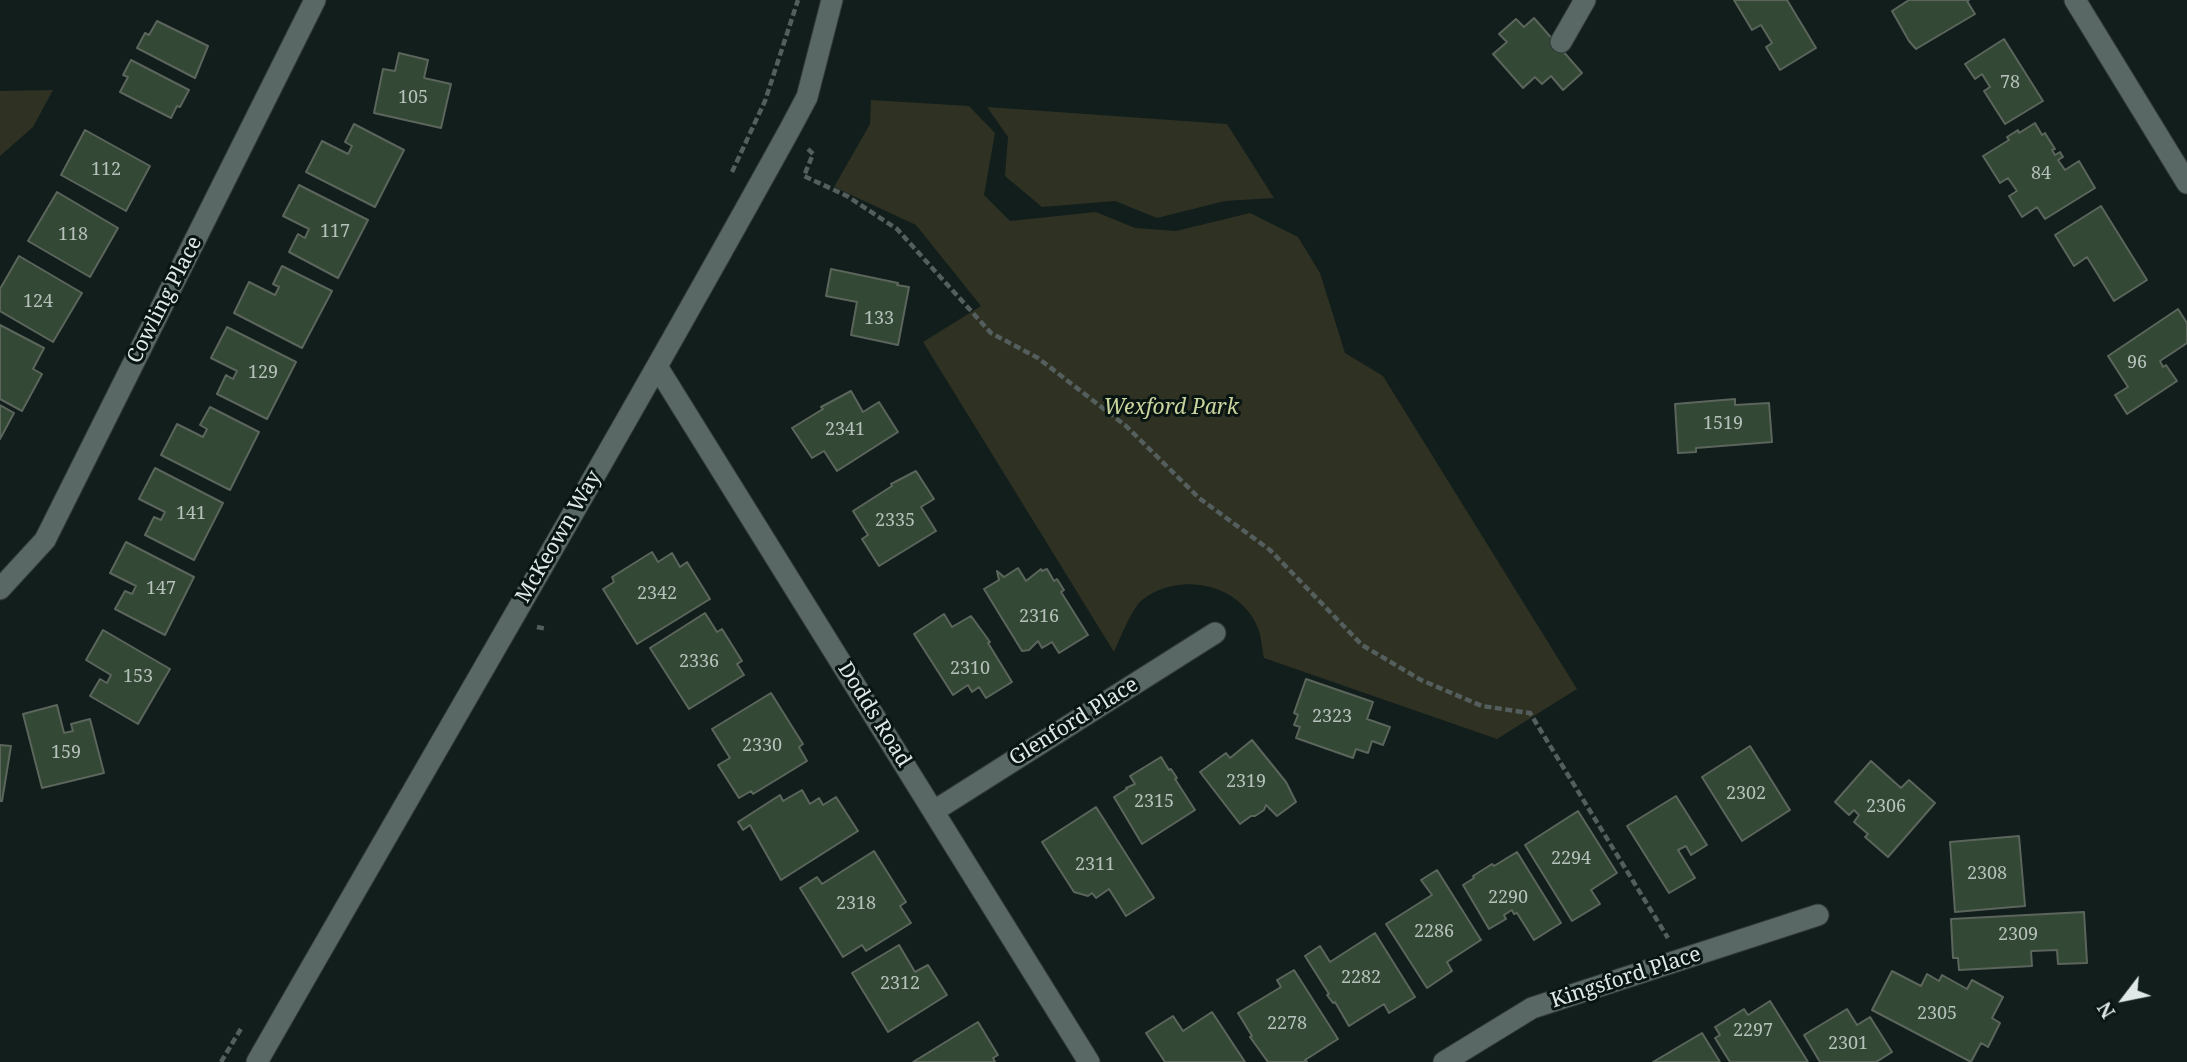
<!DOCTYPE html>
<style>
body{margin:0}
#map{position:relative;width:2187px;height:1062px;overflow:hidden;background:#111e1c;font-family:"Noto Serif",serif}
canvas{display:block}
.north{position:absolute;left:2089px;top:964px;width:70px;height:70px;-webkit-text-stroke:5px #081513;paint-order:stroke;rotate:238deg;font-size:19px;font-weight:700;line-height:28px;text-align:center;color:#e0e9e7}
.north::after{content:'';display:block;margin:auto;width:24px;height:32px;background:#e0e9e7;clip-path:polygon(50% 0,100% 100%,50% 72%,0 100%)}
</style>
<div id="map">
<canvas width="2187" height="1062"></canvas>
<div class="north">N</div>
</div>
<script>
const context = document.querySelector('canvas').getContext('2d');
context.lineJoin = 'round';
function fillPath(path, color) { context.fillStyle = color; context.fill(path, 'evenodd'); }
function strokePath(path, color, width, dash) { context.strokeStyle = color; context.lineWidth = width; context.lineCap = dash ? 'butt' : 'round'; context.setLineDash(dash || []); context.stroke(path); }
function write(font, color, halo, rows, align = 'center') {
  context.font = font + ' "Noto Serif",serif'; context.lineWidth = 6; context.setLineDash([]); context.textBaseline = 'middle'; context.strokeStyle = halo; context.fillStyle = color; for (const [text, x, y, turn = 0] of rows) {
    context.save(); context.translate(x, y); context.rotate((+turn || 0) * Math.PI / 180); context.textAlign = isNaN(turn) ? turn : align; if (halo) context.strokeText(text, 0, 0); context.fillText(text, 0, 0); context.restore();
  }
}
fillPath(new Path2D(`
 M53 90 33 127 0 156V91Z
 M871 100 969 106 995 133 984 195 1010 221 1096 212 1135 228 1176 231 1250 213 1298 237 1320 273 1345 353 1383 376 1577 689 1497 739 1264 658C1262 650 1262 640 1259 631 1243 584 1180 570 1142 600 1132 608 1120 639 1114 652L923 342 981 306 916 225 834 187 870 124Z
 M987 107 1227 124 1274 198 1225 201 1157 218 1115 201 1042 207 1005 176 1008 137Z`), '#2f3123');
const building = new Path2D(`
 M1734 0H1787L1816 48 1780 70 1766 47 1772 43 1761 25 1752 30Z
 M1909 0H1969L1967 1 1975 14 1916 49 1909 41 1892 11Z
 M1534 18 1582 73 1563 90 1551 76 1542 84 1535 77 1523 88 1493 54 1507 42 1499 34 1516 19 1524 27Z
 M157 21 208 46 195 78 137 48 145 33 149 35Z
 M2004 39 2043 101 2005 124 1984 91 1990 87 1982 74 1975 79 1965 64Z
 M399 53 428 60 424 78 451 84 441 128 374 113 383 69 395 71Z
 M131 60 189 90 180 107 177 106 171 118 120 92 128 77 123 75Z
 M2035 123 2042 135 2045 133 2048 138 2055 149 2052 150 2055 155 2060 152 2063 157 2058 160 2065 170 2079 161 2095 188 2045 219 2037 207 2022 217 2009 196 2017 191 2008 178 2000 183 1983 156 2009 140 2007 137 2018 130 2019 133Z
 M354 124 404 150 375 207 306 172 322 141 348 154 352 146 345 142Z
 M85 130 150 166 126 211 61 175Z
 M299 185 368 220 338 278 289 252 298 234 305 238 309 229 283 216Z
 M57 192 118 228 90 277 28 241Z
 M2101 206 2147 280 2114 301 2087 257 2074 266 2055 235Z
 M19 256 82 293 53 342 0 311V289Z
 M282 266 332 291 302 348 234 313 249 282 275 295 279 287 273 284Z
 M831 269 898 283 897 285 909 287 898 345 851 335 857 302 826 296Z
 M2178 309 2187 323V343L2160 361 2163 367 2166 365 2168 368 2177 381 2127 414 2115 395 2128 387 2108 356Z
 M0 325 44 348 33 369 42 374 22 411 0 399Z
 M227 327 296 362 267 419 217 394 226 375 233 379 237 371 211 358Z
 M851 391 863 412 879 402 898 432 837 471 824 451 812 458 792 428 823 409 821 407Z
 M1735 399V405L1769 403 1772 442 1696 448V452L1678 453 1675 404Z
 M0 405 14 413 0 439Z
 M210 407 259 432 230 490 161 455 177 424 203 437 207 429 200 425Z
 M155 468 223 503 194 560 145 535 154 517 161 520 165 512 139 499Z
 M916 471 934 499 921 507 936 531 879 566 862 539 868 535 853 511 892 486 891 484Z
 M126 542 194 577 165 635 115 609 125 591 132 594 136 586 110 573Z
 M652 552 658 562 672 553 680 567 687 562 710 599 637 644 603 589 614 582 612 577Z
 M1018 568 1026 581 1041 569 1042 571 1047 569 1054 581 1057 579 1064 590 1061 592 1088 635 1059 653 1052 642 1042 648 1038 641 1029 650 1022 651 984 589 999 580 997 571 1004 577Z
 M705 613 717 632 722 629 742 661 737 664 744 675 689 709 650 648Z
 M944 614 952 627 971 616 990 642 988 643 1012 682 986 698 979 687 972 692 968 685 953 695 914 634Z
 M103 630 170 669 138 724 90 696 100 679 107 683 111 675 86 660Z
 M1306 679 1373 702 1367 719 1390 727 1383 745 1372 741 1368 753 1356 749 1353 758 1296 738 1300 727 1294 725 1298 715 1294 713Z
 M771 693 803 744 799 747 807 761 753 794 751 791 739 798 718 765 730 758 712 729Z
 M57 705 64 733 73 731 71 724 90 719 104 773 42 788 23 714Z
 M1252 740 1286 782 1296 802 1277 816 1266 805 1264 810 1255 816H1251L1240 824 1200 772 1226 753 1230 758Z
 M0 745 11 746 2 801H0Z
 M1750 746 1790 810 1742 841 1702 777Z
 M1161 757 1169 770 1171 769 1177 778 1175 779 1195 810 1142 844 1114 797 1127 789 1126 788 1135 784 1130 776Z
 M1871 761 1901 788 1909 780 1935 803 1888 857 1865 837 1868 834 1854 822 1859 815 1854 810 1849 815 1835 802Z
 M802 790 810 804 819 798 823 805 836 797 858 831 781 880 750 825 743 830 738 822 780 795 783 801Z
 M1676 796 1707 845 1691 855 1686 846 1678 850 1695 878 1669 893 1627 826Z
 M1096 807 1154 898 1126 916 1109 889 1096 898 1092 893 1088 896 1074 892 1042 842Z
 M1578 811 1617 873 1591 890 1600 904 1572 921 1525 845Z
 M2019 836 2025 906 1955 912 1950 842Z
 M874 851 906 902 900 906 911 923 866 951 862 945 843 957 800 888 817 877 822 884Z
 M1517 852 1561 923 1534 940 1517 913 1514 914 1512 910 1504 915 1506 919 1489 929 1463 885 1474 878 1473 876 1492 864 1494 866Z
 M1437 870 1481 940 1447 962 1452 971 1427 988 1386 924 1432 895 1421 880Z
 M2084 912 2087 963 2058 964 2057 950 2031 951 2032 966 1959 970 1958 958H1953L1951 919Z
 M1375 933 1415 997 1389 1013 1384 1004 1349 1026 1335 1002 1333 1003 1327 995 1329 994 1305 956 1320 946 1330 962Z
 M899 945 915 972 928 965 947 995 888 1032 852 973Z
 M1294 970 1338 1039 1305 1060 1307 1062H1268L1250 1037 1252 1036 1238 1013 1281 987 1277 980Z
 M1892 971 1921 986 1927 974 1939 981 1942 975 1967 989 1972 980 2003 997 1992 1018 2000 1023 1988 1047 1981 1043 1971 1062 1872 1010Z
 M1770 1001 1808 1062H1730L1715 1038 1720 1035 1715 1027 1744 1009 1748 1015Z
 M1847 1009 1857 1025 1870 1017 1892 1052 1876 1062H1820L1804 1035Z
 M1212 1012 1245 1062H1165L1146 1033 1173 1016 1183 1031Z
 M978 1022 998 1055 993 1058 995 1062H913Z
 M1702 1033 1720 1062H1653Z`);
fillPath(building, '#334835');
strokePath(building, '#5b655c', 2);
const minor = new Path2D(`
 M2075 0 2187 183
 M1561 42 1585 0
 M658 368 1089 1062
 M0 589 45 540 315 0
 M934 811 1215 633
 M257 1062C435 751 617 442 790 129L807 97 832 0
 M1444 1062 1532 1008 1818 915`);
strokePath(minor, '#323a38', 23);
strokePath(new Path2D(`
 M808 149 813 154 804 176 847 196 897 229 991 333 1038 358 1126 426 1199 498 1270 550 1362 645 1421 680 1482 706 1530 713 1668 938
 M732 172 765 101 798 0
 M537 627 547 629
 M221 1062 242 1027`), '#545f5d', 4.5, [7, 3.5]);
strokePath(minor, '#596864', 21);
write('18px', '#b5c1ba', null, [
 ["78",2010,83],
 ["105",413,98],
 ["112",106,170],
 ["84",2041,174],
 ["117",335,232],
 ["118",73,235],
 ["124",38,302],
 ["133",879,319],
 ["96",2137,363],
 ["129",263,373],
 ["1519",1723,424],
 ["2341",845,430],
 ["141",191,514],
 ["2335",895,521],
 ["147",161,589],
 ["2342",657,594],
 ["2316",1039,617],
 ["2336",699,662],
 ["2310",970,669],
 ["153",138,677],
 ["2323",1332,717],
 ["2330",762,746],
 ["159",66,753],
 ["2319",1246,782],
 ["2302",1746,794],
 ["2315",1154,802],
 ["2306",1886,807],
 ["2294",1571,859],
 ["2311",1095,865],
 ["2308",1987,874],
 ["2290",1508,898],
 ["2318",856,904],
 ["2286",1434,932],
 ["2309",2018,935],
 ["2282",1361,978],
 ["2312",900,984],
 ["2305",1937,1014],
 ["2278",1287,1024],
 ["2297",1753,1031],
 ["2301",1848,1044]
]);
write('21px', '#e0e9e7', '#081513', [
 ["Cowling Place",165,300,-63],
 ["McKeown Way",559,537,-60],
 ["Dodds Road",874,715,58],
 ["Glenford Place",1074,722,-32],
 ["Kingsford Place",1626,978,-18]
]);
write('italic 21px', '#ccd49e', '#081513', [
 ["Wexford Park",1171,408]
]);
</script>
